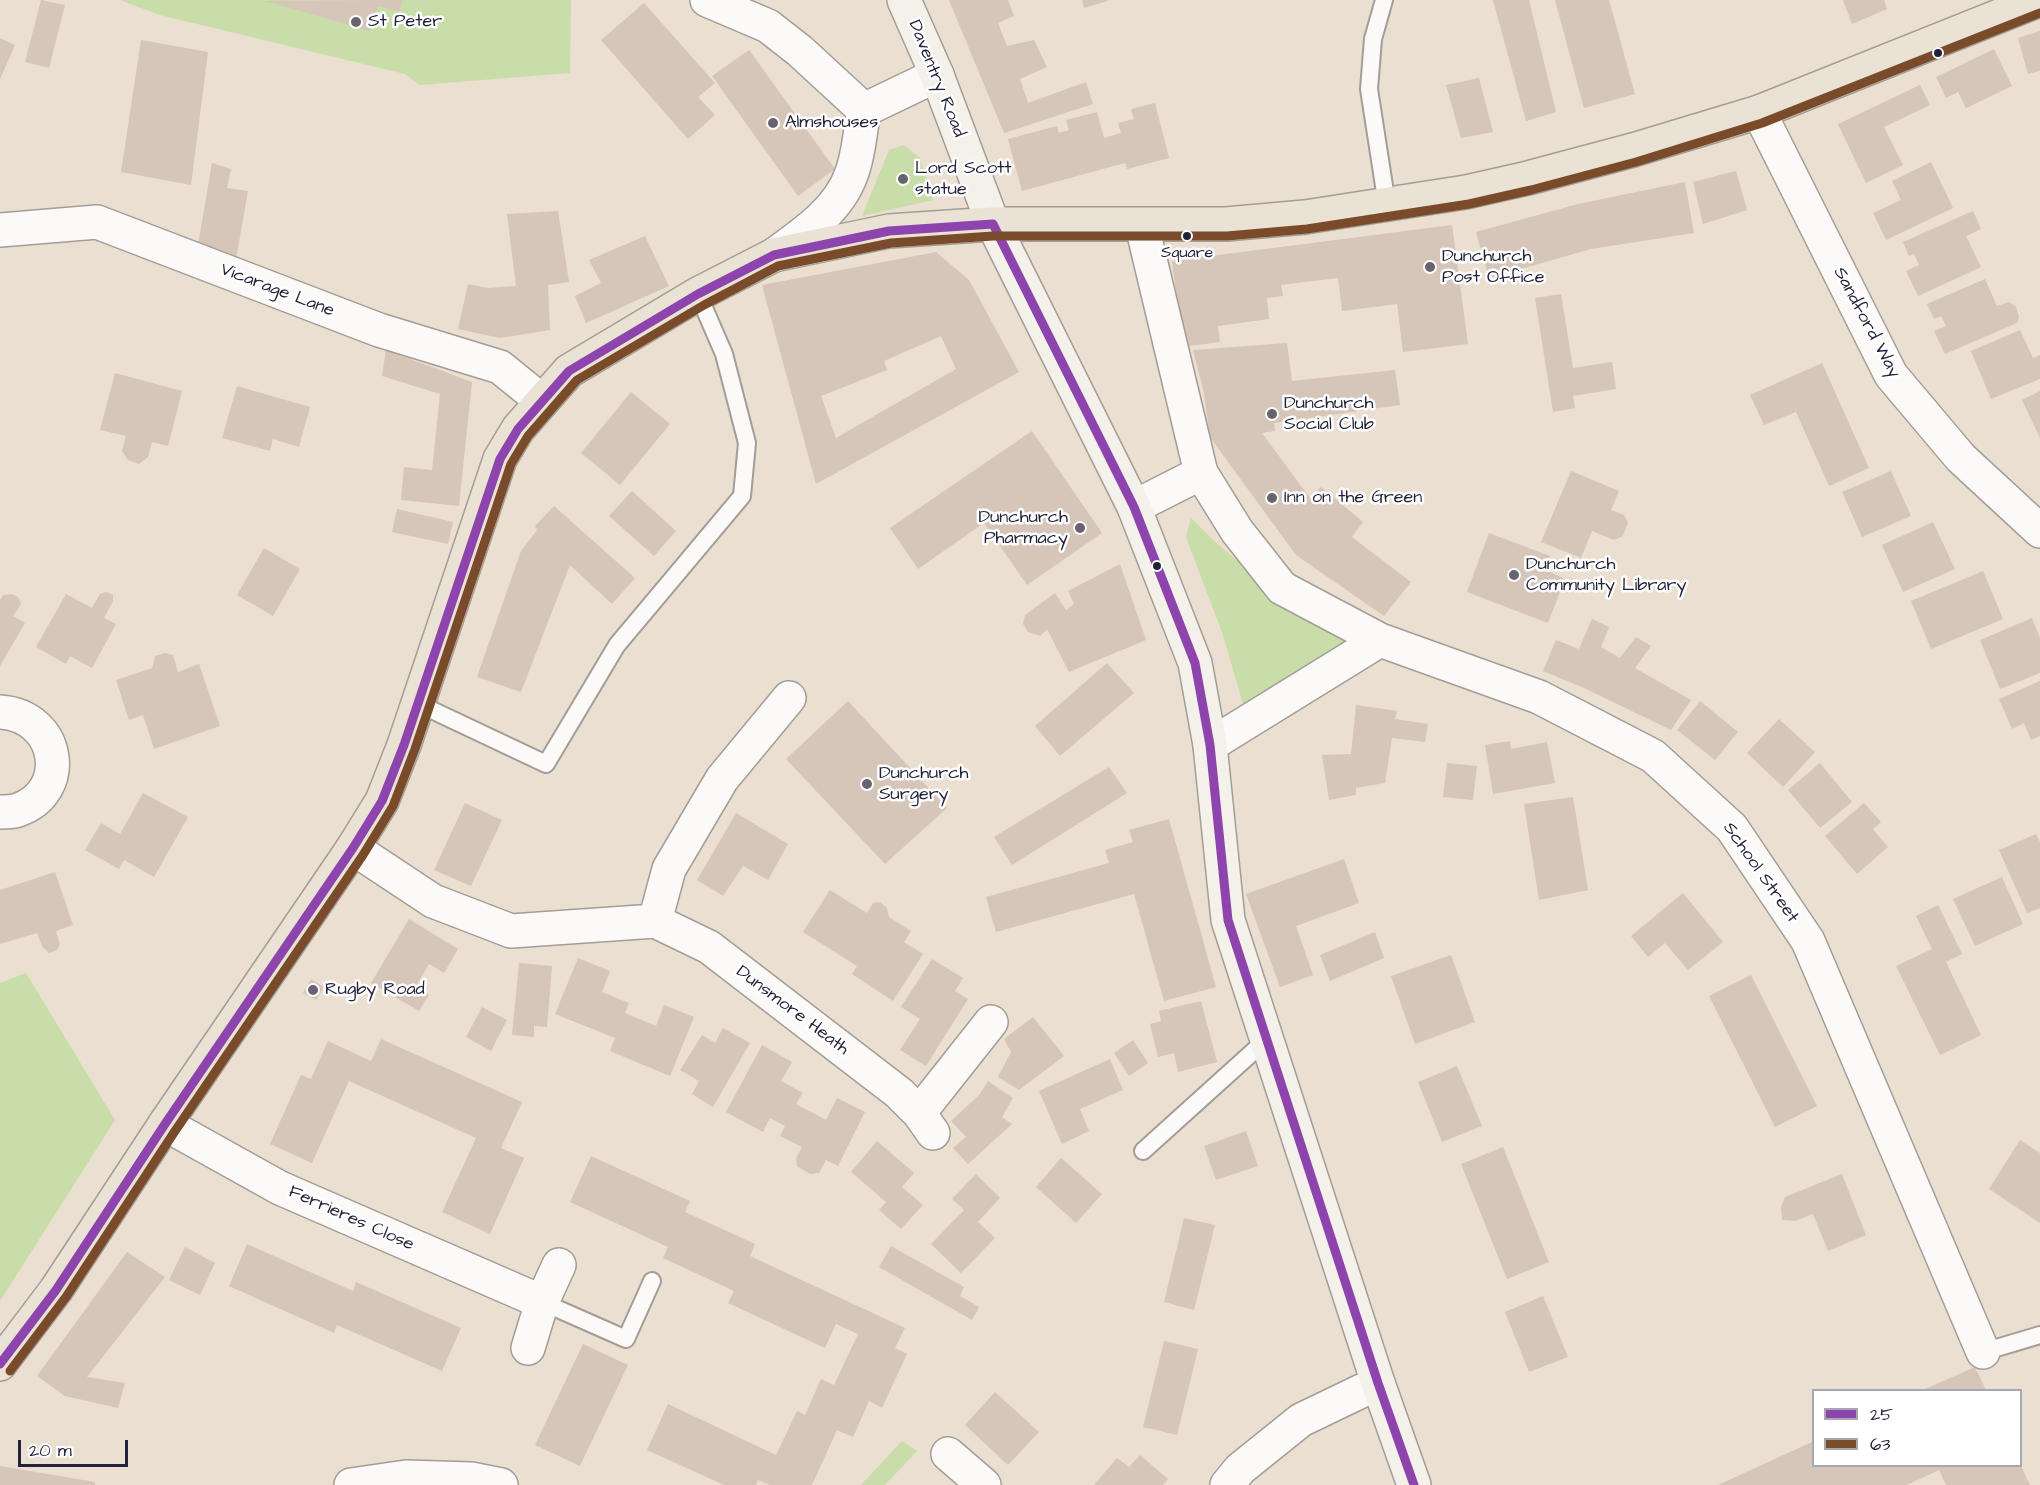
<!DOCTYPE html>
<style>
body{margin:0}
#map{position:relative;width:2040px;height:1485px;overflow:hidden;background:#eadfd0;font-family:"Architects Daughter",sans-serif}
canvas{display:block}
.legend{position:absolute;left:1812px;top:1389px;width:210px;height:78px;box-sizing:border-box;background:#fff;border:2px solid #a7a7b1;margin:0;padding:8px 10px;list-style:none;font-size:18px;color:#22223b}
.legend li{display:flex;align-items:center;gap:12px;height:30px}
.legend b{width:30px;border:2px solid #a7a7b1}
.scale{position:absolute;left:18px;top:1440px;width:110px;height:27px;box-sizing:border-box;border:3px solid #22223b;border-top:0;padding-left:8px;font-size:18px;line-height:21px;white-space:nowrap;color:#22223b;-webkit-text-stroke:4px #fff;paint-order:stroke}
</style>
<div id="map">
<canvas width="2040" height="1485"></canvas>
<ul class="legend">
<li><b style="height:8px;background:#8e44ad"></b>25</li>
<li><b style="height:8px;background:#7a4b2a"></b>63</li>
</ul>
<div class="scale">20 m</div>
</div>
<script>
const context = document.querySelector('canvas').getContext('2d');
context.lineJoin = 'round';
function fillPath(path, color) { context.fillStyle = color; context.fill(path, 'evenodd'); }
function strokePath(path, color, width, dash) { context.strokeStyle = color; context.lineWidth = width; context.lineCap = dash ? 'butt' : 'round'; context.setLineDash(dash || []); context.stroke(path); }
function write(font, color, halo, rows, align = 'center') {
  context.font = font + ' "Architects Daughter",sans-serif'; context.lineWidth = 5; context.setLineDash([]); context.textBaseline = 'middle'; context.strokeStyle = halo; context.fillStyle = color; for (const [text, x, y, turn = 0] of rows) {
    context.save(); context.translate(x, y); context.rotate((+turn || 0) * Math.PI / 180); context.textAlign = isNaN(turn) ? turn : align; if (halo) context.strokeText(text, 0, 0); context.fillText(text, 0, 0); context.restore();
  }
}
fillPath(new Path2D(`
 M120 0H571L570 73 420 85 405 74 160 15Z
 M904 145 920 158 933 200 862 216 889 150Z
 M1191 518 1214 541 1277 594 1365 641 1245 711 1223 635 1186 537Z
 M26 973 115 1120 0 1301V983Z
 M902 1441 917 1451 885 1485H861Z`), '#c8dda8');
fillPath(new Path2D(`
 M41 0 65 5 49 68 25 62Z
 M403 0 399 12 378 6 370 31 265 1Z
 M949 0H1008L1014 16 998 23 1007 46 1034 40 1047 67 1020 79 1028 103 1086 82 1093 104 1004 133Z
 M1082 0H1108V1L1084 8Z
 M1493 0H1529L1556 112 1526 121Z
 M1555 0H1609L1635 94 1584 108Z
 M1843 0H1884L1887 9 1852 24Z
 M644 3 715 83 698 97 715 115 688 139 601 40Z
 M2040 31V71L2028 74 2018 38Z
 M0 38 15 45 0 79Z
 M141 40 208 52 191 185 121 172Z
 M1994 49 2012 86 1966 108 1958 92 1946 98 1936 77Z
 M749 50 835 169 798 196 712 76Z
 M1479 78 1493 132 1461 138 1446 85Z
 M1920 85 1930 105 1884 127 1903 165 1866 183 1838 124Z
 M1155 103 1169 158 1127 169 1125 163 1022 191 1008 139 1057 126 1059 133 1069 130 1066 120 1097 112 1104 138 1121 133 1118 123 1134 119 1131 109Z
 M1931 162 1953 208 1886 240 1873 213 1901 200 1892 181Z
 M212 163 231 169 227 188 248 191 235 265 197 251Z
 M1736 171 1747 210 1703 224 1693 182Z
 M1685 182 1694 233 1591 249 1489 278 1476 232 1578 204Z
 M558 211 569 282 548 285 550 330 500 338 458 329 468 284 488 288 516 286 507 214Z
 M1973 211 1981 229 1966 236 1981 267 1918 296 1906 271 1919 265 1914 254 1909 256 1903 242Z
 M1452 225 1468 344 1403 352 1397 304 1342 311 1338 278 1281 285 1283 296 1267 298 1269 319 1218 326 1220 342 1183 347 1172 261Z
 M645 236 669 286 586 323 575 296 601 283 589 260Z
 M936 252 969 280 1019 372 816 484 762 285ZM941 336 956 369 836 438 821 396 887 370 884 361Z
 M1985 279 1997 306 2009 302 2016 307 2019 317 2017 323 1945 354 1934 331 1946 326 1941 316 1934 319 1927 304Z
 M1561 294 1573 368 1612 362 1616 389 1573 396 1575 408 1553 412 1535 298Z
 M2020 330 2033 358 2040 355V379L1991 399 1971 351Z
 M1287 343 1292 381 1395 370 1400 405 1274 423 1275 431 1262 433 1310 498 1321 487 1363 522 1352 537 1411 582 1384 616 1296 555 1212 440H1210L1204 393 1193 350Z
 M386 350 472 382 459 506 401 500 404 467 432 470 440 394 382 376Z
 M1822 363 1869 468 1829 486 1796 412 1764 425 1750 395Z
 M115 373 182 391 168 446 152 442 148 457 139 464 128 460 122 451 126 436 100 430Z
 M237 386 310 407 299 447 273 439 270 451 222 438Z
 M2040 391V438L2022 400Z
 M631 392 670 424 620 485 581 453Z
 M1032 431 1102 533 1027 585 984 523 918 569 890 528Z
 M1571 471 1619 491 1611 510 1624 515 1628 522 1623 536 1614 540 1592 531 1581 558 1541 542Z
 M1891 471 1911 516 1862 537 1842 492Z
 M632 491 676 531 654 556 609 516Z
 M554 506 635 578 612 604 570 565 521 692 477 677 521 551 537 530 535 526Z
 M397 509 453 522 448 544 392 532Z
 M1933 522 1955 569 1903 592 1882 545Z
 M1489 533 1550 556 1545 570 1565 579 1548 623 1467 592Z
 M264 548 300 569 273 616 237 595Z
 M1120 564 1146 640 1069 672 1047 629 1040 636 1028 632 1023 624 1025 615 1055 593 1066 610 1074 604 1068 591Z
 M1983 571 2003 619 1931 649 1911 601Z
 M106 592 113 595V601L104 618 116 624 92 668 70 656 66 664 36 647 66 594 92 608 100 594Z
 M11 594 18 597 21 604 13 616 25 623 0 666V600L3 595Z
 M2032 618 2040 638V673L2000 689 1980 640Z
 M1592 619 1609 627 1601 647 1620 658 1636 637 1651 646 1635 668 1691 700 1671 730 1584 688 1543 671 1556 640 1579 649Z
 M165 653 173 655 178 672 199 664 220 726 154 749 143 715 129 720 116 680 152 668 155 656Z
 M1107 663 1134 693 1060 756 1035 726Z
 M2040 681V736L2031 740 2024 723 2012 729 1999 699Z
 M848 701 947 808 885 864 786 759Z
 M1700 701 1738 732 1715 760 1677 730Z
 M1356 705 1397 711 1395 719 1428 724 1425 742 1392 738 1385 783 1356 788V795L1329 800 1322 755 1351 754Z
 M1779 719 1815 752 1783 787 1747 753Z
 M1510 741 1511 749 1547 742 1555 783 1493 794 1485 745Z
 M1447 763 1477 766 1473 800 1443 797Z
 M1820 763 1852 802 1820 828 1788 790Z
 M1109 767 1127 793 1012 865 994 837Z
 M143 793 188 817 154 877 124 860 119 869 85 850 101 823 120 834Z
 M1573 797 1588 890 1539 900 1524 804Z
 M465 803 502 820 471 886 434 870Z
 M1864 803 1881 822 1873 829 1888 847 1857 874 1825 836Z
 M736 813 788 844 768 880 743 866 723 896 697 880Z
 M1169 819 1216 987 1164 1001 1134 894 996 932 986 897 1109 863 1105 850 1133 842 1129 830Z
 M2036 834 2040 842V908L2027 913 1999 850Z
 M1344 859 1359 903 1296 926 1313 975 1280 987 1246 894Z
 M55 872 73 925 56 931 60 944 57 950 49 953 42 946 37 933 0 944V890Z
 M2002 877 2023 924 1975 946 1953 899Z
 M830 890 867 913 873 903 880 902 887 908 889 917 911 931 904 942 923 954 893 1001 852 974 857 966 803 932Z
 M1683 893 1723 942 1688 970 1665 943 1648 957 1631 936Z
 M1938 905 1962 954 1946 962 1981 1035 1940 1055 1896 966 1932 949 1916 916Z
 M409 919 458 949 444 973 429 964 416 986 429 995 419 1011 371 983Z
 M1375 932 1384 958 1330 981 1320 955Z
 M1451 955 1475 1022 1415 1044 1391 976Z
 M578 958 610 971 602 992 629 1003 625 1013 656 1026 664 1005 694 1017 670 1076 610 1051 615 1038 555 1014Z
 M932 959 963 978 955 991 968 999 926 1066 900 1050 920 1019 901 1007Z
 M519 963 552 966 547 1027 534 1026V1037L512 1035Z
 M1751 975 1817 1106 1775 1127 1709 996Z
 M311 979 324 987 316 1000 303 993Z
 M1201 1001 1217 1062 1178 1072 1174 1053 1158 1057 1150 1024 1161 1021 1159 1011Z
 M482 1007 507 1020 491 1051 466 1037Z
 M1033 1017 1064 1056 1019 1090 998 1077 1011 1052 1004 1039Z
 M723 1028 750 1043 713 1107 692 1094 699 1081 680 1070 702 1035 715 1043Z
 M381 1039 522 1102 501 1148 524 1158 490 1234 442 1212 476 1138 349 1081 312 1163 270 1144 301 1075 311 1079 328 1041 371 1061Z
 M1133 1040 1148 1063 1129 1076 1114 1053Z
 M762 1045 792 1062 781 1081 803 1093 796 1104 826 1120 837 1098 865 1112 838 1166 826 1160 819 1173 810 1174 797 1166 796 1158 802 1147 780 1136 785 1126 770 1118 763 1132 726 1112Z
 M1110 1059 1123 1090 1080 1109 1089 1131 1062 1144 1039 1091Z
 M1457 1066 1482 1126 1442 1142 1418 1082Z
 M988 1081 1013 1098 1002 1117 1012 1124 968 1164 953 1148 966 1137 951 1121 980 1094Z
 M1246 1131 1258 1166 1216 1180 1204 1146Z
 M2020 1140 2040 1153V1223L1989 1189Z
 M877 1141 914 1173 902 1187 923 1205 901 1229 879 1210 886 1202 851 1172Z
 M1503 1147 1549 1262 1507 1279 1461 1164Z
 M591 1156 690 1201 685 1212 755 1244 750 1256 905 1328 895 1348 907 1354 882 1408 869 1401 853 1437 837 1430 812 1485H770L758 1480 756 1485H724L647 1450 668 1404 776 1455 797 1411 805 1415 821 1379 834 1385 858 1334 836 1324 825 1348 728 1303 734 1291 663 1258 668 1247 570 1202Z
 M1061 1158 1102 1194 1076 1223 1036 1187Z
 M976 1174 1000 1198 978 1222 995 1238 961 1273 931 1244 964 1210 952 1199Z
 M1842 1174 1866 1235 1828 1251 1813 1214 1795 1221 1782 1220 1781 1207 1785 1197Z
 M1184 1218 1215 1225 1194 1310 1164 1302Z
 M247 1244 353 1291 356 1282 461 1328 442 1371 337 1325 334 1333 229 1286Z
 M891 1246 964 1287 960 1296 979 1307 972 1320 879 1267Z
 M185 1247 215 1263 200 1295 169 1280Z
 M127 1252 165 1277 87 1377 125 1383 118 1408 65 1396 37 1376Z
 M1543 1296 1568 1357 1529 1372 1505 1312Z
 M1164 1341 1198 1349 1177 1435 1143 1427Z
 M583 1344 628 1365 580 1466 535 1445Z
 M1975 1367 1986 1390H1923Z
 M995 1392 1039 1432 1008 1465 965 1425Z
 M1814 1441V1466H2021L2030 1485H1946L1939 1470 1907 1485H1718Z
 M1140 1455 1168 1479 1163 1485H1094L1117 1458 1129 1467Z
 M0 1466 95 1482V1485H0Z`), '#d6c5b9');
const service = new Path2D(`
 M1384 0 1373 39 1369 89 1387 205
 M419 704 546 764 617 645 742 496 747 443 724 354 698 294
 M1143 1151 1266 1040
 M542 1302 626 1339 652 1281
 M1983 1352 2040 1335`);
const minor = new Path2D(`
 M707 0 768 26 800 51 864 110
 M864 110 937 75
 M1759 112 1891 375 1961 458 2040 531
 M1142 226 1201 473 1237 531 1282 588 1380 640 1539 697 1653 756 1732 828 1808 941 1983 1352
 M0 230 97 222 379 330 500 367 542 401
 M774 255C803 234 838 211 851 175 859 155 860 131 864 110
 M1134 507 1201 473
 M0 712C61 716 71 792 18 810 13 812 6 812 0 812
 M1210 745 1380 640
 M353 848 433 901 511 931 655 921 669 869 722 779 789 698
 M655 921 709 947 899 1093 919 1113 933 1133
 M919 1113 991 1022
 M165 1124 280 1188 542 1302
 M528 1348 542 1302 559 1265
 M948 1454 984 1485
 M351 1485 406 1477 471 1479 501 1485
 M1227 1485 1240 1469 1301 1420 1378 1383`);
const secondary = new Path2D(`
 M904 0 937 75 993 224 1134 507 1195 663 1210 745 1228 920 1378 1383 1414 1485`);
const primary = new Path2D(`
 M0 1364 56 1290 165 1124 353 848 382 801 404 745 500 459 518 429 569 371 698 294 774 255 889 231 993 224H1226L1305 217 1466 192 1528 178 1633 150 1759 112 2039 0`);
strokePath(service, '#a39d97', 20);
strokePath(minor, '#a39d97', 36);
strokePath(secondary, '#a39d97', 36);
strokePath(primary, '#a39d97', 36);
strokePath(service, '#fcfaf8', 16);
strokePath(minor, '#fcfaf8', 33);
strokePath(secondary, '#f4f0ea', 33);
strokePath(primary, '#e9e2d5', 33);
strokePath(new Path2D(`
 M0 1364 56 1290 165 1124 353 848 382 801 404 745 500 459 518 429 569 371 698 294 774 255 889 231 993 224 1134 507 1195 663 1210 745 1228 920 1378 1383 1414 1485`), '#8e44ad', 9);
strokePath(new Path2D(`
 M10 1371 66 1297 175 1131 363 855 393 806 415 749 511 464 528 436 577 380 704 305 778 266 891 243 993 236H1227L1307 229 1469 204 1531 190 1636 162 1762 123 2040 13`), '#7a4b2a', 9);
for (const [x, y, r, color] of [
 [356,22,6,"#68646f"],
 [1938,53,5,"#22223b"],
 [773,123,6,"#68646f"],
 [903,179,6,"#68646f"],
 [1187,236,5,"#22223b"],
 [1430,267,6,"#68646f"],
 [1272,414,6,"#68646f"],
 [1272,498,6,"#68646f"],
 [1080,528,6,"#68646f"],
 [1157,566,5,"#22223b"],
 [1514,575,6,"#68646f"],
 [867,784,6,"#68646f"],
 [313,990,6,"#68646f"]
]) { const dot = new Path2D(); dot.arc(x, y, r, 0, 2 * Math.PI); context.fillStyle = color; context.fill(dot); strokePath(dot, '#fff', 2); }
write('16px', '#22223b', '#fff', [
 ["Square",1187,254]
]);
write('18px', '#22223b', '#fff', [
 ["St Peter",368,22],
 ["Almshouses",785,123],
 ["Lord Scott",915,169],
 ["statue",915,190],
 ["Dunchurch",1442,257],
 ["Post Office",1442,278],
 ["Dunchurch",1284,404],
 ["Social Club",1284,425],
 ["Inn on the Green",1284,498],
 ["Dunchurch",1068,518,"right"],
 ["Pharmacy",1068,539,"right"],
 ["Dunchurch",1526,565],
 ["Community Library",1526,586],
 ["Dunchurch",879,774],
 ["Surgery",879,795],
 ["Rugby Road",325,990]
], 'left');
write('18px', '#22223b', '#fff', [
 ["Daventry Road",936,79,68],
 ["Vicarage Lane",277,291,21],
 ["Sandford Way",1866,323,62],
 ["School Street",1760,873,55],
 ["Dunsmore Heath",792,1011,37],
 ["Ferrieres Close",351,1219,24]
]);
</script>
